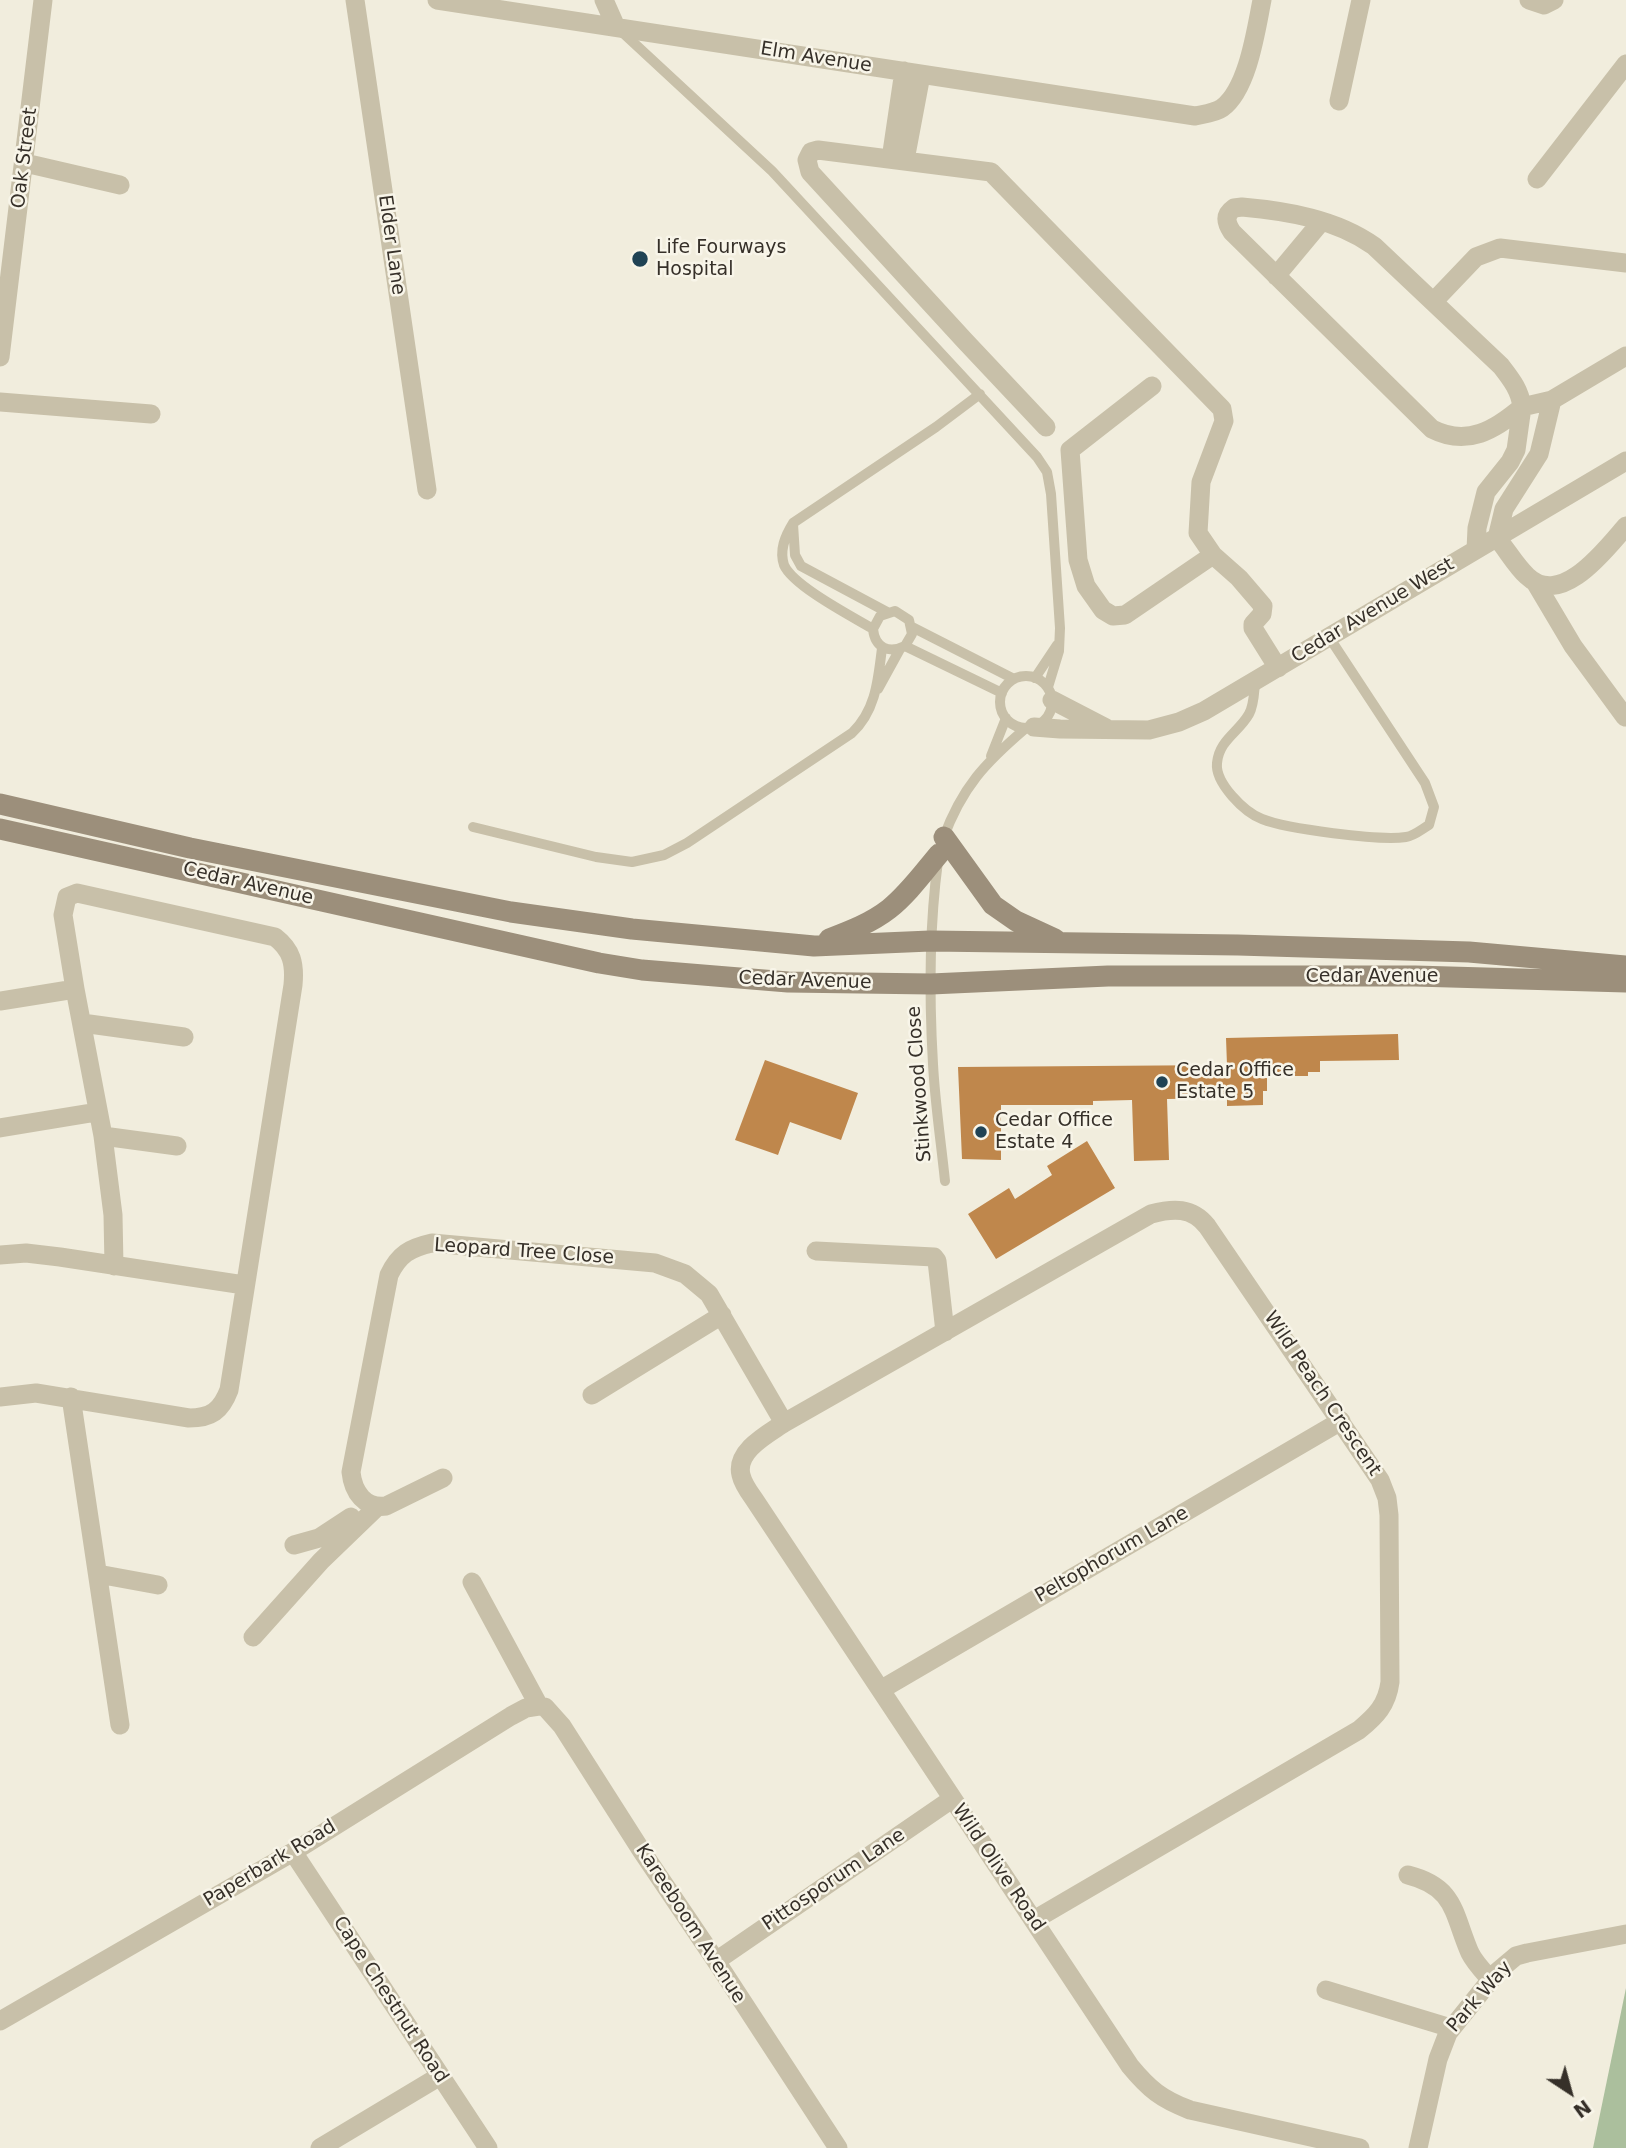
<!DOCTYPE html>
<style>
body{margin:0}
#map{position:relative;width:1626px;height:2148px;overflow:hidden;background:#f1eddd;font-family:"DejaVu Sans",sans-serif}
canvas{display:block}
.north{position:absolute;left:1535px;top:2057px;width:70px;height:70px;-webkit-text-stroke:5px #f8f5e9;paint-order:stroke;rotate:144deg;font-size:19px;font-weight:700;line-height:28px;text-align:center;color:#363029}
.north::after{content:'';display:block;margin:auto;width:24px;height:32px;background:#363029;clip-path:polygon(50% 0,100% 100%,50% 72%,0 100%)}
</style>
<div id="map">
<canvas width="1626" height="2148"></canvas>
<div class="north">N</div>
</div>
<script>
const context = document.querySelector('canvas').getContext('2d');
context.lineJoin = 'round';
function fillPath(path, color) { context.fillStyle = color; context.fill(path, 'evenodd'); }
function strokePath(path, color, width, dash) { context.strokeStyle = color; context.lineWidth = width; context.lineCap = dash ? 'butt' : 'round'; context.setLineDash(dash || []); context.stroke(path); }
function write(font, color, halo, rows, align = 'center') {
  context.font = font + ' "DejaVu Sans",sans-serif'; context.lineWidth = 5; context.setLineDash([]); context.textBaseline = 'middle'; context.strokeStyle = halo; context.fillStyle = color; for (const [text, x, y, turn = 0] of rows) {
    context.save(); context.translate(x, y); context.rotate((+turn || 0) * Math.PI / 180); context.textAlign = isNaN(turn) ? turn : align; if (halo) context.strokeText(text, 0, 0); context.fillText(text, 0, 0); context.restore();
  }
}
fillPath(new Path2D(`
 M1626 1988V2148H1593Z`), '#abbf9d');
fillPath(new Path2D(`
 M1398 1034 1399 1060 1320 1061V1072H1308V1076H1267V1091H1263V1105L1227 1106V1098L1167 1099 1169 1160 1134 1161 1132 1100 1093 1101V1105H1001V1160L962 1159 958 1067 1227 1065 1226 1038Z
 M765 1060 858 1093 841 1140 790 1122 778 1155 735 1140Z
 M1087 1141 1115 1188 996 1259 968 1214 1009 1188 1015 1199 1052 1175 1047 1166Z`), '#bf874c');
strokePath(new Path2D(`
 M622 32 772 171 1037 457 1047 472 1051 494 1060 628 1059 651 1048 687
 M793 524 795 555 801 566 887 612
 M912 627 1014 679
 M873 629C853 617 793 586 784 565 779 550 785 536 793 523L936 427 980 394
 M905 646 912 634 909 620 895 611 880 616 873 629C875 648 889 654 905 646L1002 693
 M1000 702a26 26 0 1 1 52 0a26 26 0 1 1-52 0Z
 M1035 678 1057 645
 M1255 683C1254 693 1254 705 1249 714 1239 732 1219 740 1217 763 1215 783 1244 812 1262 819 1287 829 1379 841 1406 837 1414 836 1422 829 1429 825L1434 807 1425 783 1329 637
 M878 689 900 649
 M991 756 1006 718
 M473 827 596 857 632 862 664 855 687 843 852 733C876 710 878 680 882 648
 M943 839C962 787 985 763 1026 728
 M938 861C929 928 929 996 933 1064 935 1103 941 1142 945 1181`), '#c8c0a9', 10);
strokePath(new Path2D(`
 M355 0 427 490
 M437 0 1195 116C1204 114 1215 113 1222 108 1248 89 1256 30 1262 0
 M604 0 616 27
 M1529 0 1544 5 1554 0
 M1339 101 1361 0
 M891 159 904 71
 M905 160 921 75
 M25 163 120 185
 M1537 179 1626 64
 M1242 207C1287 211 1336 219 1374 246L1501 366C1511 379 1520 390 1522 407 1495 430 1467 447 1432 429L1232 232C1226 223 1224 215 1234 208Z
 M1276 276 1321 222
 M1434 301 1476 257 1500 248 1626 263
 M0 357 43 0
 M1152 386 1070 450 1078 560 1086 586 1103 610 1113 616 1125 615 1213 555
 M1552 400 1539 454 1504 509 1497 538C1507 550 1516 566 1527 576 1561 609 1606 549 1626 526
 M0 402 151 414
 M1046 427 965 341 810 172 807 160 811 152 818 150 991 172 1222 409 1224 421 1201 482 1198 533 1213 555 1239 578 1263 606 1262 614 1253 624V628L1278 668
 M1476 550 1477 528 1486 492 1510 462 1516 450 1522 407 1552 400 1626 356
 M1535 582 1573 646 1625 717
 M1052 700 1106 728
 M1034 727 1060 729 1149 730 1179 722 1204 711 1626 461
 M0 1001 75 989
 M82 1023 184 1037
 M0 1128 97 1112
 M103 1136 177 1146
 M816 1251 934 1257 937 1261 945 1332
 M0 1255 26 1253 60 1257 244 1285
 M592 1395 722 1315
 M0 1397 36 1393 189 1418C211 1418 221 1411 229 1390L293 985C295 964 292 950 275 937L77 893 67 897 63 915 75 989 103 1136 113 1215 114 1266
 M71 1397 120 1725
 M443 1478 386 1506C365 1509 353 1492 351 1472L389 1275C399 1254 410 1248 432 1243L655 1263 685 1274 709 1294 784 1423
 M294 1545 319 1538 351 1517
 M98 1574 158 1585
 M472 1582 539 1706
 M253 1637 321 1561 376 1508
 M882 1689 1341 1421
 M539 1706 545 1707 562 1726 641 1850 716 1961 838 2148
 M293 1852 488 2148
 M1408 1875C1456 1887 1453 1914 1470 1953 1475 1963 1483 1971 1491 1980
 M1034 1920 1359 1730C1376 1716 1387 1705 1390 1682L1389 1515 1387 1498 1380 1480 1207 1226C1192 1207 1173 1208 1151 1214L784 1423C768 1434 735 1451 741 1475 743 1484 749 1492 754 1499L1130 2066C1149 2089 1161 2099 1190 2110L1360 2148
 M716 1961 952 1799
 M1326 1990 1451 2028
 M0 2021 293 1852 511 1716 526 1708 539 1706
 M320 2148 440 2076
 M1418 2148 1438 2059 1448 2033 1497 1972 1516 1956 1527 1953 1626 1934`), '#c8c0a9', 19);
strokePath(new Path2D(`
 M0 804 190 848 511 912 632 929 814 946 930 941 1238 945 1469 952 1626 966
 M0 829 599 963 642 970 788 982 931 984 1108 976H1415L1626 982
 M944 837 993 905 1016 921 1055 939
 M829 939C850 931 871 923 889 909 908 894 923 873 939 854`), '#9c8f7b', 21);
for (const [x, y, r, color] of [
 [640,259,9,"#204355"],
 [1162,1082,7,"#204355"],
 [981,1132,7,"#204355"]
]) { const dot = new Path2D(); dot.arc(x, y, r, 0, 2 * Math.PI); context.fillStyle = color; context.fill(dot); strokePath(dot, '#f8f5e9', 2.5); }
write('19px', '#363029', '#f8f5e9', [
 ["Elm Avenue",816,58,9],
 ["Oak Street",25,158,-83],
 ["Elder Lane",391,245,82],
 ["Cedar Avenue West",1373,611,-31],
 ["Cedar Avenue",248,884,13],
 ["Cedar Avenue",1372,977],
 ["Cedar Avenue",805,981,2],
 ["Stinkwood Close",920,1084,-94],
 ["Leopard Tree Close",524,1252,4],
 ["Wild Peach Crescent",1322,1394,56],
 ["Peltophorum Lane",1112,1555,-30],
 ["Paperbark Road",270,1864,-31],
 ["Wild Olive Road",998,1868,56],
 ["Pittosporum Lane",834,1880,-34],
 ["Kareeboom Avenue",690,1924,57],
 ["Park Way",1480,1997,-49],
 ["Cape Chestnut Road",390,2000,57]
]);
write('19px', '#363029', '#f8f5e9', [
 ["Life Fourways",656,248],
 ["Hospital",656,270],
 ["Cedar Office",1176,1071],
 ["Estate 5",1176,1093],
 ["Cedar Office",995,1121],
 ["Estate 4",995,1143]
], 'left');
</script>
